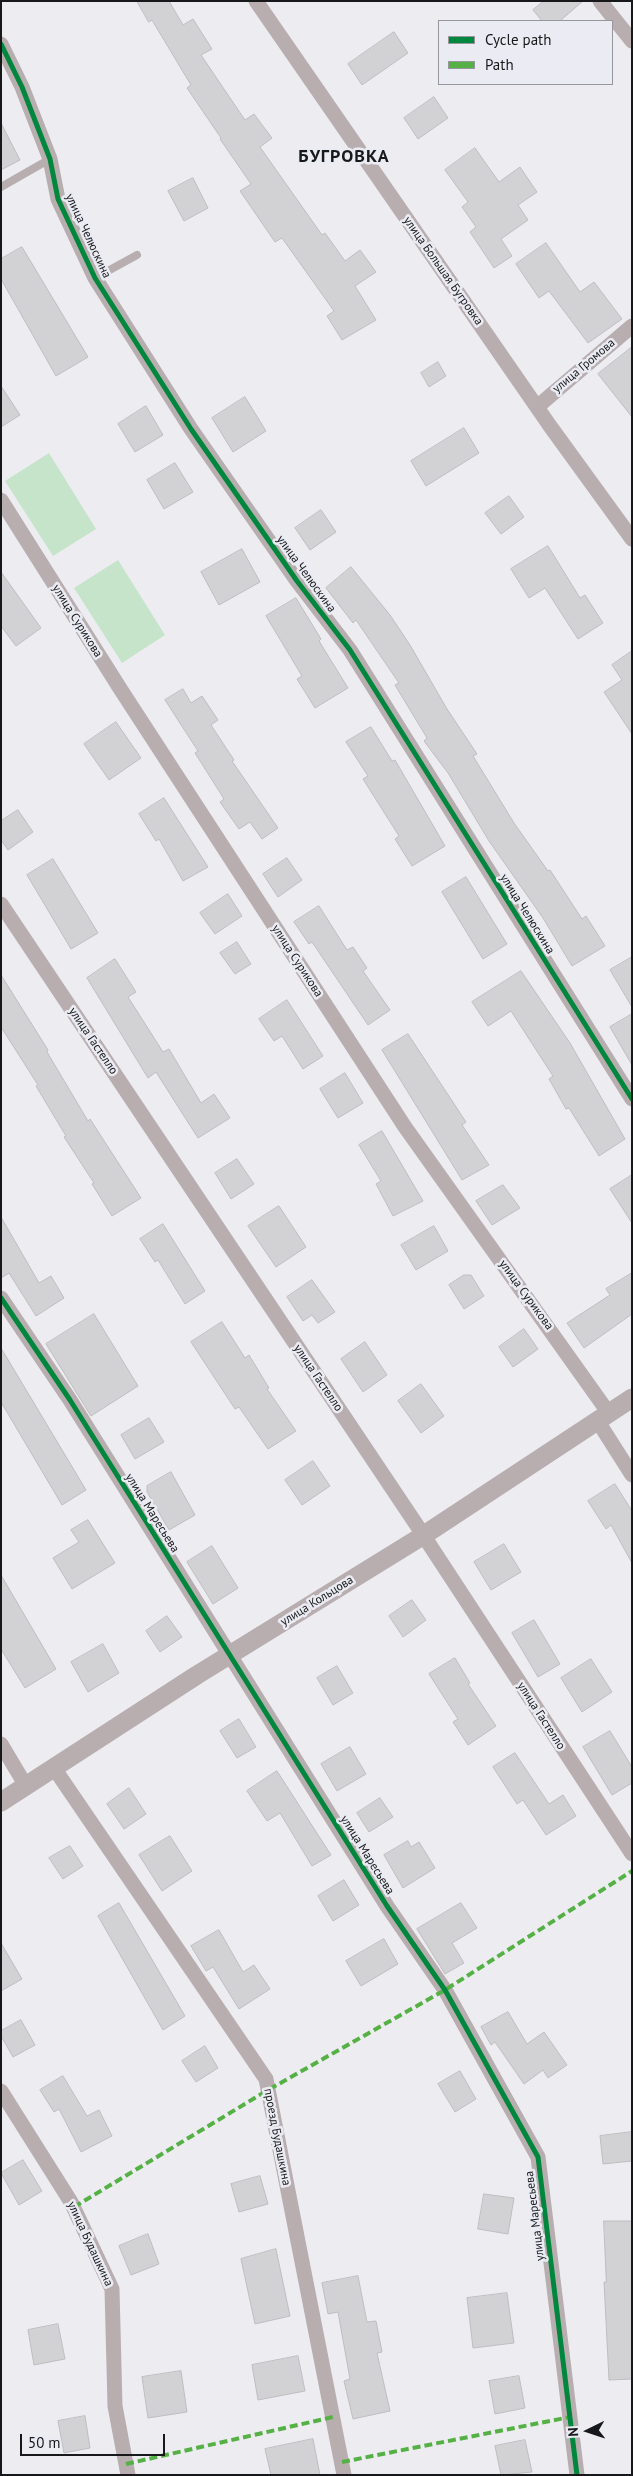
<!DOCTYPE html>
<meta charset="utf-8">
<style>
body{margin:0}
#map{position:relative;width:633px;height:2476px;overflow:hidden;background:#ededf1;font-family:"PT Sans",sans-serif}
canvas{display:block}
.frame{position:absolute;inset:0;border:2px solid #17181a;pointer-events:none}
.legend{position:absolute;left:438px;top:20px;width:175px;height:65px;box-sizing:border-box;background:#ebecf3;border:1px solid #96979c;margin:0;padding:6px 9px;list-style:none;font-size:15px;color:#17181a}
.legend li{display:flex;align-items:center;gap:10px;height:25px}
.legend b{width:25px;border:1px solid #96979c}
.north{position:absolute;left:563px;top:2406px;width:50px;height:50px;-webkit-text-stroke:4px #ebecf3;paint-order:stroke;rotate:266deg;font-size:14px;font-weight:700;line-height:20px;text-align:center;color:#17181a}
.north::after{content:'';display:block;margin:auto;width:18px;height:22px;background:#17181a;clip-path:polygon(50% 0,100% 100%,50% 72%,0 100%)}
.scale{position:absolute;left:20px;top:2434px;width:145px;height:22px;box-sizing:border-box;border:2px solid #17181a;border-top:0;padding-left:6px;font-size:15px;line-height:18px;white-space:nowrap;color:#17181a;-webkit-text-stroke:4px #ebecf3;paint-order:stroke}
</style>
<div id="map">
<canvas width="633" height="2476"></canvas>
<div class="frame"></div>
<ul class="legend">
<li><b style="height:6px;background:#00873e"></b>Cycle path</li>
<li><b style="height:6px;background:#55b145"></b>Path</li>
</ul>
<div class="north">N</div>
<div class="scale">50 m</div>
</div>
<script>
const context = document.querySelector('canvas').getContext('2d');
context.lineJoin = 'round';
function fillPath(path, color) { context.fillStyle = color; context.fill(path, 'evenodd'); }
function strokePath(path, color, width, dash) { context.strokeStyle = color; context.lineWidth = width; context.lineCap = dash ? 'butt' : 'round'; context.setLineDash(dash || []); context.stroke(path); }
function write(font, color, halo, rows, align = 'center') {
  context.font = font + ' "PT Sans",sans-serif'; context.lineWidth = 5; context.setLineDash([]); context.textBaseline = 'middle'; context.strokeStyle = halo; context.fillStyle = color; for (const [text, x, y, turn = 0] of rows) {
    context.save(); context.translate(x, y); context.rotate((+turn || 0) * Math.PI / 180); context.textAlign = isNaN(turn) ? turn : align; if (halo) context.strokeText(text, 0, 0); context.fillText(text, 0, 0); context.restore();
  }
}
fillPath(new Path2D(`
 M49 453 96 529 53 556 5 481Z
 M118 560 165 635 122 663 74 588Z`), '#c6e4ca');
const building = new Path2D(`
 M137 1H169L183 25 193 19 212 49 201 55 245 120 254 114 272 138 260 147 322 235 325 233 345 261 360 250 376 272 355 286 376 320 342 340 327 316 334 311 282 238 275 242 240 191 251 184 220 139 221 138 187 88 191 85 152 20 149 22Z
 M544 1H583L560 21H542L533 10Z
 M394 32 408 53 362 85 348 64Z
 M434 97 448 118 418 139 404 118Z
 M1 123 20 160 1 170Z
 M475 148 499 182 520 167 537 192 518 205 528 220 501 239 512 256 494 268 470 232 476 227 462 207 468 202 445 170Z
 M193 178 208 208 184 221 168 191Z
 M546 243 580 292 594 282 622 319 588 343 549 291 539 298 516 264Z
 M22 247 88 357 56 376 1 279V259Z
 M632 347V417L598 374Z
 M438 362 446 376 429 387 421 373Z
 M1 386 20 415 1 427Z
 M245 397 266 431 233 452 212 418Z
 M146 406 163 435 135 452 118 424Z
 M464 428 479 453 426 486 411 461Z
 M175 463 193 492 164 509 147 480Z
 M509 496 524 517 501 534 485 513Z
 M321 510 336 532 310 550 295 528Z
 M548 546 580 598 585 595 603 623 578 639 545 588 529 598 511 569Z
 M242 549 260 582 219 605 201 572Z
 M351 567 390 615 410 645 447 709 477 754 473 756 514 823 548 871 550 870 582 919 586 916 605 946 572 966 543 918 489 841 448 773 424 741 427 738 395 685 399 683 356 620 353 623 326 588Z
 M1 572 41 628 16 646 1 626Z
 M296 598 321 639 319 641 348 688 315 708 297 679 302 676 266 616Z
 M632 651V734L604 692 622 680 612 665Z
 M183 689 191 703 202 696 218 720 211 725 234 760 232 761 278 828 262 839 250 822 239 829 220 802 224 799 195 753 198 751 165 700Z
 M116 722 141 758 109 780 84 744Z
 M371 727 392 761 395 760 445 846 412 866 395 839 399 836 363 779 368 776 346 742Z
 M164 798 208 867 183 881 159 839 156 841 139 814Z
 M18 810 33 832 8 850 1 840V821Z
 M287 858 302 880 278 897 263 874Z
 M53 859 98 933 71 949 27 875Z
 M466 877 507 944 483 959 442 892Z
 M228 894 242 916 215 934 200 913Z
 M319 906 347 950 353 947 367 968 363 971 390 1010 368 1025 312 942 309 944 294 922Z
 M237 942 251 964 235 974 220 953Z
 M632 957V1007L610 970Z
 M115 959 136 992 128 997 163 1052 169 1049 201 1103 214 1094 230 1118 198 1138 156 1072 148 1078 87 978Z
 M521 971 570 1043 625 1139 599 1156 569 1108 566 1109 549 1079 553 1076 511 1011 488 1026 472 1002Z
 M1 975 48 1050 47 1052 88 1121 90 1119 141 1198 112 1216 92 1184 94 1183 64 1137 66 1136 36 1086 38 1085 1 1027Z
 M287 1000 323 1056 303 1069 282 1036 274 1041 259 1019Z
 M632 1014V1065L610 1027Z
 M408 1034 466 1122 462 1125 489 1165 462 1180 382 1050Z
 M345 1073 363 1103 338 1118 320 1089Z
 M382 1131 423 1201 393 1216 376 1184 381 1181 359 1145Z
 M237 1159 254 1184 231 1199 215 1173Z
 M632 1175V1223L610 1189Z
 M503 1185 520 1208 492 1225 476 1201Z
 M279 1206 306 1247 276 1267 248 1226Z
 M1 1217 39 1283 51 1276 64 1298 36 1316 9 1273 1 1278Z
 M163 1224 205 1291 185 1304 158 1260 155 1262 140 1239Z
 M434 1226 448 1251 416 1270 401 1245Z
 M632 1273V1314L584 1348 567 1323 610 1295 606 1289Z
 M464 1275H471L484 1296 464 1309 449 1285Z
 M312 1280 335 1312 318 1323 312 1315 303 1321 287 1297Z
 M94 1314 138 1386 91 1416 46 1344Z
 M222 1322 245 1358 249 1355 269 1388 267 1389 296 1431 268 1449 239 1407 235 1409 191 1342Z
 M524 1329 538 1349 513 1367 499 1347Z
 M365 1342 387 1375 363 1392 341 1359Z
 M1 1348 86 1490 62 1505 1 1402Z
 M421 1384 444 1416 421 1433 398 1401Z
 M149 1418 164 1442 135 1459 121 1435Z
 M313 1461 330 1486 302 1505 285 1480Z
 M171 1472 195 1515 169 1530 147 1492V1486Z
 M615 1484 632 1511V1563L611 1525 606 1529 588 1501Z
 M88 1520 115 1563 72 1589 53 1558 79 1542 71 1530Z
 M504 1544 521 1572 491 1590 474 1562Z
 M212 1546 238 1588 213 1604 187 1562Z
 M1 1575 56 1669 25 1688 1 1649Z
 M412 1600 426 1620 403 1637 389 1616Z
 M167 1616 182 1637 160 1652 146 1631Z
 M534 1620 560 1664 538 1677 512 1633Z
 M103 1644 119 1673 88 1692 71 1662Z
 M455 1658 470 1683 468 1684 496 1726 468 1745 453 1722 458 1719 429 1674Z
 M591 1659 612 1692 582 1712 561 1678Z
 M337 1666 353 1693 333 1705 317 1678Z
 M239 1719 256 1747 237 1758 220 1731Z
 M610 1731 632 1767V1783L612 1795 583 1747Z
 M350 1747 366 1774 337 1791 321 1764Z
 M515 1753 549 1804 563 1795 576 1816 546 1835 523 1800 517 1804 493 1767Z
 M277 1771 331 1855 312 1866 280 1813 267 1821 247 1791Z
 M129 1788 146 1814 124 1829 107 1804Z
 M380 1798 393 1817 369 1832 357 1813Z
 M170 1836 192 1871 162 1891 139 1855Z
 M408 1841 411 1847 419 1842 435 1868 403 1888 384 1855Z
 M70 1846 83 1866 63 1879 49 1858Z
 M344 1880 359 1905 333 1921 318 1896Z
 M119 1903 185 2016 163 2030 98 1916Z
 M461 1903 477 1928 452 1943 464 1963 445 1974 417 1929Z
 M219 1930 243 1972 254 1965 270 1989 239 2009 213 1967 206 1971 191 1946Z
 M384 1939 398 1964 361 1986 346 1961Z
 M1 1943 22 1979 1 1991Z
 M508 2012 527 2044 544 2032 567 2065 548 2078 543 2070 524 2084 495 2042 491 2045 481 2027Z
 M21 2020 35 2045 13 2057 1 2036V2031Z
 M205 2046 218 2068 196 2082 182 2061Z
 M460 2071 476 2099 455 2112 438 2084Z
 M63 2076 87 2116 99 2110 112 2136 81 2152 59 2109 54 2112 40 2090Z
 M632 2132V2161L603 2164 600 2136Z
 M23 2160 42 2191 19 2205 1 2173Z
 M260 2176 268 2204 239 2212 231 2184Z
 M484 2194 514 2198 508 2234 478 2229Z
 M604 2221H632V2379L609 2380 604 2282H606Z
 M148 2234 159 2264 131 2275 119 2246Z
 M276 2249 290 2316 255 2324 241 2259Z
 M358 2276 367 2322 376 2321 382 2352 377 2353 390 2411 353 2419 344 2381 350 2379 338 2312 328 2314 322 2283Z
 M507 2293 514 2343 473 2348 467 2298Z
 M58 2324 65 2359 34 2365 28 2330Z
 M298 2356 305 2391 258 2400 252 2365Z
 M181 2371 187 2412 148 2418 142 2377Z
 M519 2376 525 2408 495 2414 489 2381Z
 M85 2416 90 2448 64 2453 58 2421Z
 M313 2439 320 2475H271L265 2449Z
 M525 2440 532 2472 501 2475 495 2446Z`);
fillPath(building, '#d2d1d4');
strokePath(building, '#bebdc0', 1);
strokePath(new Path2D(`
 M1 187 50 159
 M95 278 137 255`), '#b8aeb0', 8);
strokePath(new Path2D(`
 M256 1 550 426 632 539
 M600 1 632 41
 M1 44 22 87 50 159 58 199 95 278 191 429 297 581 350 650 632 1099
 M537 407 632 326
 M1 500 121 690 405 1127 608 1412
 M1 904 416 1524 632 1854
 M1 1298 70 1400 387 1906 445 1990 538 2157 577 2475
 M597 1420 632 1475
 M1 1744 26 1786
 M54 1768 266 2079 344 2475
 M1 2091 71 2202 112 2289 115 2406 128 2475`), '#b8aeb0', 15);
strokePath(new Path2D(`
 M1 1802 197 1675 424 1535 632 1398`), '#b8aeb0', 19);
strokePath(new Path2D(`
 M74 2207 268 2090 445 1990 632 1871
 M342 2462 570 2417
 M126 2464 333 2417`), '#55b145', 4, [8, 4]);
strokePath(new Path2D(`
 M1 44 22 87 50 159 58 199 95 278 191 429 297 581 350 650 632 1099
 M1 1298 70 1400 387 1906 445 1990 538 2157 577 2475`), '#00873e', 5);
write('12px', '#17181a', '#ebecf3', [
 ["улица Челюскина",88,236,65],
 ["улица Большая Бугровка",443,271,55],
 ["улица Громова",584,366,-40],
 ["улица Челюскина",306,574,54],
 ["улица Сурикова",77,621,58],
 ["улица Челюскина",527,914,58],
 ["улица Сурикова",297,961,57],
 ["улица Гастелло",93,1041,56],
 ["улица Сурикова",526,1295,54],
 ["улица Гастелло",318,1378,56],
 ["улица Маресьева",152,1513,58],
 ["улица Кольцова",317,1601,-32],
 ["улица Гастелло",541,1716,57],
 ["улица Маресьева",367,1855,58],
 ["проезд Будашкина",277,2137,79],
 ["улица Маресьева",535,2216,-97],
 ["улица Будашкина",90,2244,65]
]);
context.letterSpacing = '1px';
write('bold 18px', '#17181a', '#ebecf3', [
 ["БУГРОВКА",344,157]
]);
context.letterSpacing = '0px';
</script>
